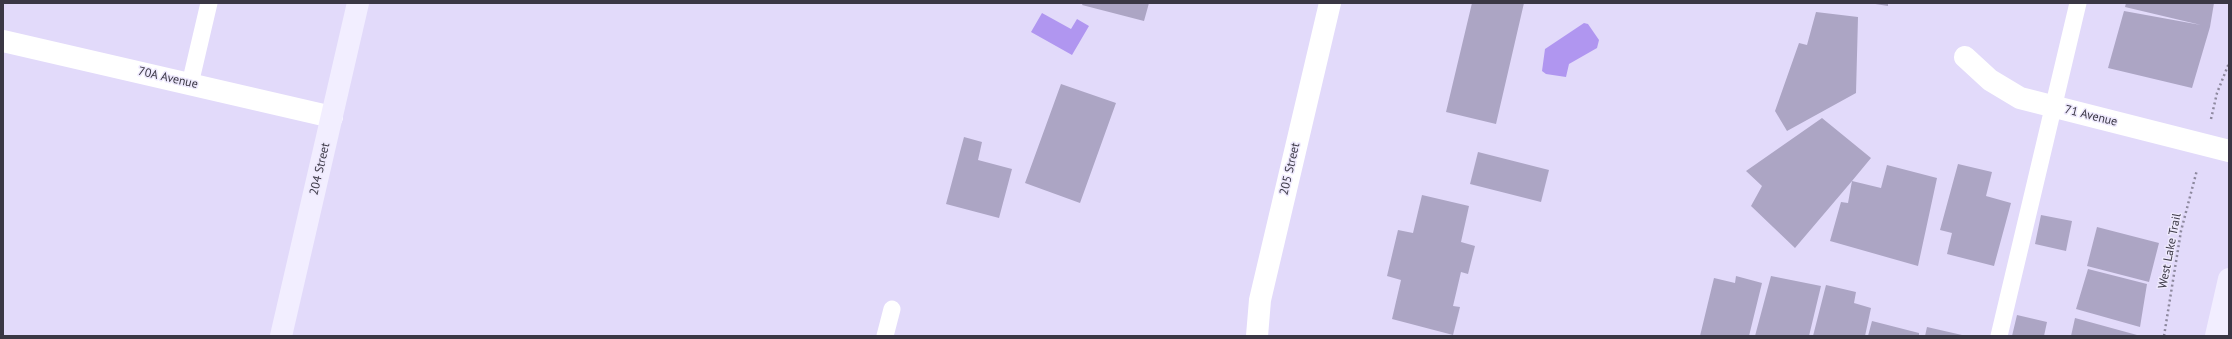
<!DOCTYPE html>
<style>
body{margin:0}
#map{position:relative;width:2232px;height:339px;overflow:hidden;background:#e2dafa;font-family:"PT Sans",sans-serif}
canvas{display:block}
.frame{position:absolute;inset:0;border:4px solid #3a3744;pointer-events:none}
</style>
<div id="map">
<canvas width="2232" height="339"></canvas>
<div class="frame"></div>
</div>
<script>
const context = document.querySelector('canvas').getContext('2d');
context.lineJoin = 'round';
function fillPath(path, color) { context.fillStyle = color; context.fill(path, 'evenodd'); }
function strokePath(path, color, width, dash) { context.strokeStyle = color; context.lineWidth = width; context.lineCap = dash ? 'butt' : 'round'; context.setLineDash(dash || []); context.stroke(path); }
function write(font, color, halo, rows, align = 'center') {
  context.font = font + ' "PT Sans",sans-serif'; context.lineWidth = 3; context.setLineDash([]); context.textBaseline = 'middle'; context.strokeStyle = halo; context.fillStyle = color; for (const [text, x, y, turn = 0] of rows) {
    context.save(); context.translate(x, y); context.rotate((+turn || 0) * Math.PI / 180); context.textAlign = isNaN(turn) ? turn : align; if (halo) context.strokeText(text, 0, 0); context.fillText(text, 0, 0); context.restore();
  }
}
fillPath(new Path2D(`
 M1042 13 1071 29 1077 19 1089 26 1072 55 1031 32Z
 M1584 23 1588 24 1599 40 1597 48 1569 64 1566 77 1546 74 1542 71 1545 49Z`), '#b096f0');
fillPath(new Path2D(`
 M1083 3H1149L1144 21 1082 5Z
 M1472 3H1524L1496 124 1446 112Z
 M1869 3H1888V6Z
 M2126 3H2214L2210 27 2192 88 2108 68 2124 11 2201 25 2125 7Z
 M1816 12 1858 17 1856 93 1787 131 1775 111 1799 43 1807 45Z
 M1061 84 1116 103 1080 203 1025 183Z
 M1822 118 1871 158 1852 181 1881 188 1887 165 1937 178 1918 266 1830 241 1841 202 1848 203 1852 181 1795 248 1751 206 1762 186 1746 171Z
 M964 137 982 142 978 160 1012 169 999 218 946 204Z
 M1478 152 1549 170 1541 202 1470 184Z
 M1958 164 1992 172 1986 196 2011 203 1994 266 1947 254 1952 233 1940 230Z
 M1422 195 1469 206 1461 242 1475 246 1468 274 1461 272 1453 306 1460 307 1453 335 1392 319 1401 280 1387 276 1398 230 1413 233Z
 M2041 215 2072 221 2066 251 2035 244Z
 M2097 227 2159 243 2149 282 2087 266Z
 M2088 269 2147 284 2140 327 2076 309Z
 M1736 276 1762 283 1749 336H1700L1714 278 1735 283Z
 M1771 276 1821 286 1809 336H1755Z
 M1826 285 1856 292 1854 303 1871 308 1865 336H1813Z
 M2017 315 2047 322 2044 336H2012Z
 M2075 318 2137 335V336H2071Z
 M1872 321 1919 333V336H1868Z
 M1927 327 1962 335 1961 336H1925Z`), '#aca5c4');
strokePath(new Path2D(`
 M2211 119 2217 93 2229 63
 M2164 336 2181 231 2197 170`), '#8d889e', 2.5, [2, 3]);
strokePath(new Path2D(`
 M190 84 209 3
 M885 336 892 309
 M1999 336 2078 3`), '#fff', 17);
strokePath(new Path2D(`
 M3 41 332 117
 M1965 57 1990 80 2020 98 2229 151
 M1257 336 1260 300 1330 3`), '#fff', 22);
strokePath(new Path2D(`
 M281 336 358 3
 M2216 336 2229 279`), '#f2eeff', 22);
write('12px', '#3a3744', '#eee9fd', [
 ["70A Avenue",168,78,13],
 ["71 Avenue",2091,116,14],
 ["204 Street",320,169,-77],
 ["205 Street",1290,169,-77],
 ["West Lake Trail",2170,251,-79]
]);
</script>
